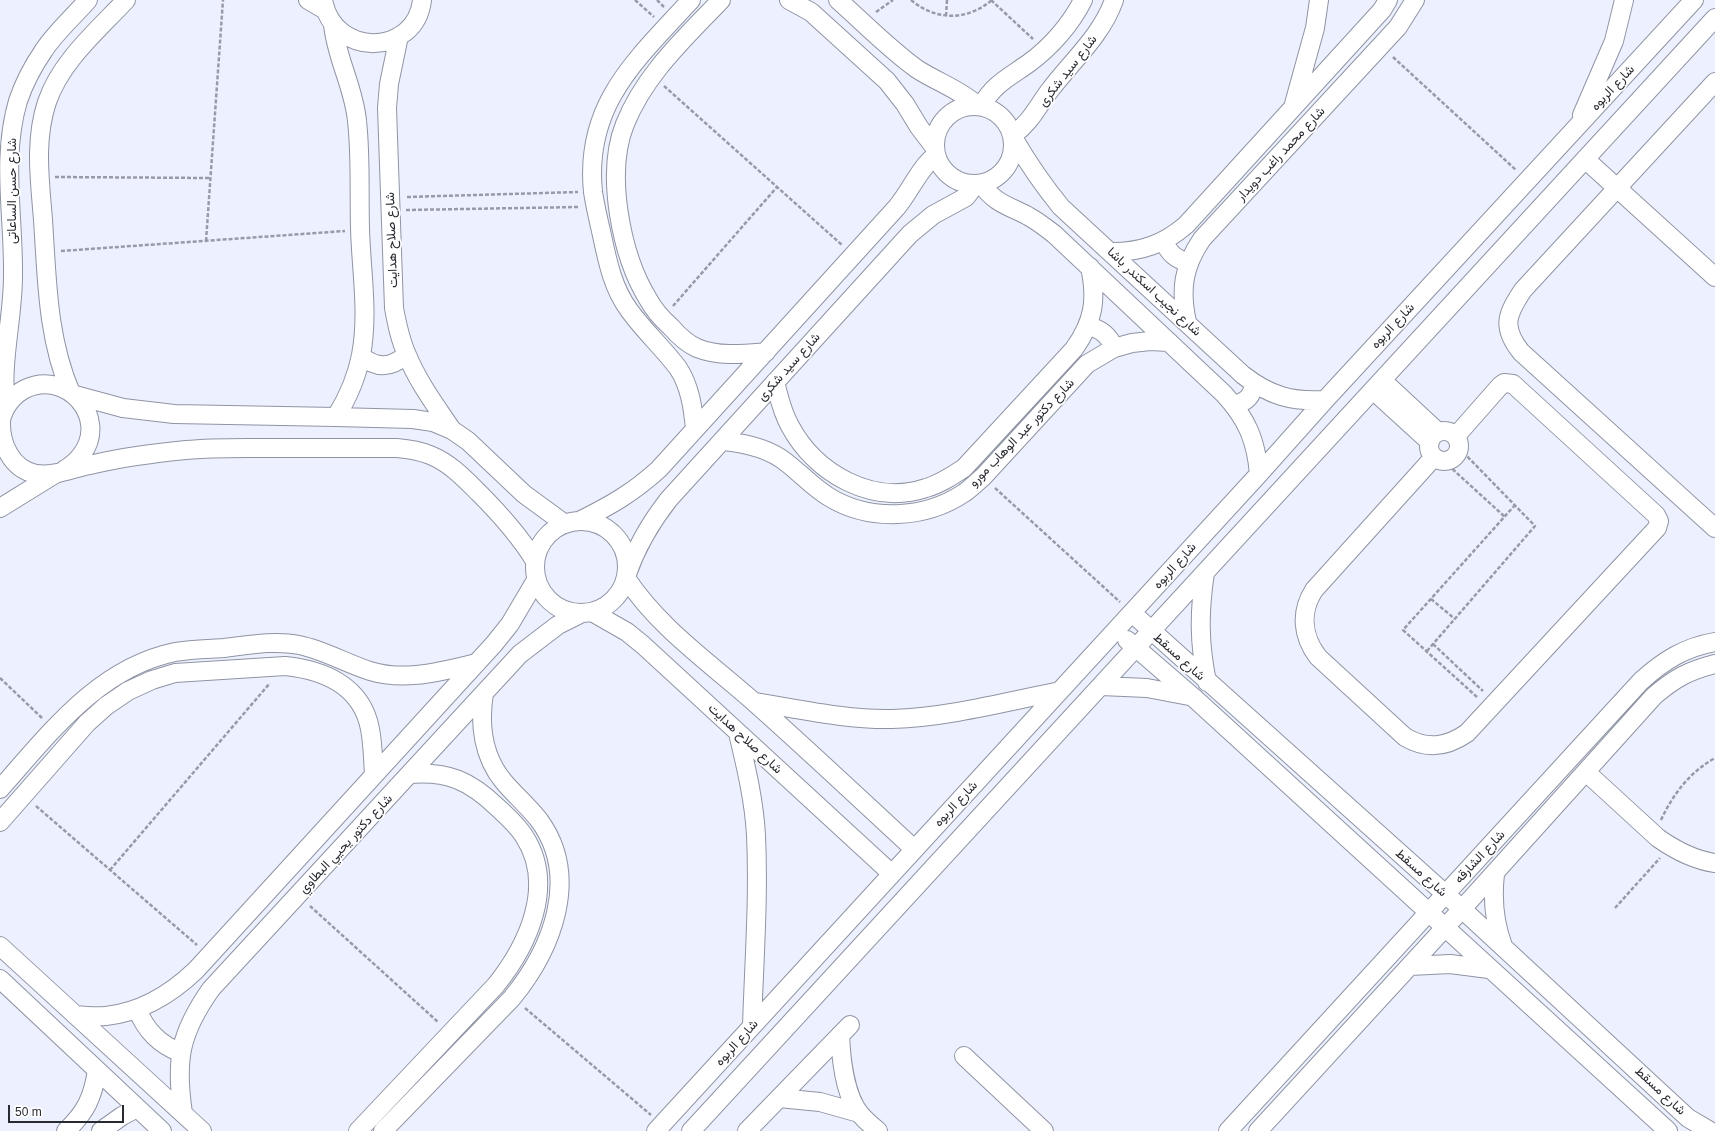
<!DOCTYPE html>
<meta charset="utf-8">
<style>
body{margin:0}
#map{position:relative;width:1715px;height:1131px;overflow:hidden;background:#edf1ff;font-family:Arial,sans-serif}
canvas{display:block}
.scale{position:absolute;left:8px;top:1105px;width:116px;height:18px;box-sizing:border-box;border:2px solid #282a31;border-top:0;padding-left:5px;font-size:12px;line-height:14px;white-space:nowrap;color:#282a31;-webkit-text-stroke:3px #fff;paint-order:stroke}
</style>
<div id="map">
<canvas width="1715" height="1131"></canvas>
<div class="scale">50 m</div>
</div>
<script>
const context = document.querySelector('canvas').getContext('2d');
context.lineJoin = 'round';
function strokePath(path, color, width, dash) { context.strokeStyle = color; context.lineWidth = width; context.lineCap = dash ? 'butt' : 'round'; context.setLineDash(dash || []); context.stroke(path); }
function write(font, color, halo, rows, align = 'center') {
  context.font = font + ' Arial,Vazirmatn,sans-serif'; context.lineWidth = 3.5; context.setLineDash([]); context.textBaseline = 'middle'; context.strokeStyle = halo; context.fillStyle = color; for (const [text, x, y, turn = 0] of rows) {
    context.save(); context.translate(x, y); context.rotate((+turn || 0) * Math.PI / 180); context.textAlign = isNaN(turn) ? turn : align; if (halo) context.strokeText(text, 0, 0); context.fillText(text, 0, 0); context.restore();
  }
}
const minor = new Path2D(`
 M308 0 325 10
 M323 0C334 59 416 56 422 0
 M691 0C637 59 584 104 593 192 595 205 598 218 601 231 607 259 612 287 629 310 644 331 663 348 678 368 690 386 693 408 695 429
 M721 0C685 38 645 74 625 124 605 173 621 255 648 299 654 310 662 319 671 327 678 335 688 344 697 348 719 357 744 354 766 352
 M789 0 811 12 887 81 905 104 919 127 935 148
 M838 0C864 23 889 49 917 69 937 82 959 89 977 105
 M333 24C336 58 354 87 357 121 361 156 359 192 360 228 361 270 369 313 361 355 357 377 348 397 336 417
 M399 36 389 84 387 108 394 308C397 324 400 340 407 355 418 382 436 406 452 430
 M1715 82 1523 290C1507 314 1501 327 1521 352L1715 528
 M1294 104 1315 28 1319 0
 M935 145a39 39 0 1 1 78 0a39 39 0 1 1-78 0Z
 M981 106C995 83 1008 78 1029 63 1051 47 1071 24 1083 0
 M1582 115 1614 41 1624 0
 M1013 135C1031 122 1037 107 1050 90 1072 61 1102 35 1114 0
 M1014 139C1028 163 1043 185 1061 207L1243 375C1270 396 1292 402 1325 400
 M1585 159 1715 277
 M981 184C996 204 1007 205 1028 216 1037 221 1045 227 1054 234L1224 394C1247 419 1256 440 1259 474
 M1164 241C1169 254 1176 259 1189 263
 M1112 252C1141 252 1164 244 1186 225L1382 10 1388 0
 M1187 322C1180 290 1183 267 1202 239L1398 27 1415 0
 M1088 326C1101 329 1109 335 1114 348
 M361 356C377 369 391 368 406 355
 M1382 380 1438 432
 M775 382C779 397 782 412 790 426 815 473 872 506 926 488 940 484 952 476 964 468L1074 349C1094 321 1097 299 1090 267
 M1373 390 1430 442
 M71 393C47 338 47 278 43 220 40 181 34 141 47 102 61 61 97 31 126 0
 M75 395 123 408 174 414 336 417 413 419 433 422 452 430 468 441 524 494 565 524
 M1234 405C1247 402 1252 396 1254 384
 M6 406C0 364 13 319 13 276 14 218 1 158 18 101 24 83 33 66 44 50 55 33 74 16 88 0
 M1429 446a15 15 0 1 1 30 0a15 15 0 1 1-30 0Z
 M722 441C745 443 769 448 787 463 801 474 814 488 829 497 870 522 925 519 964 493 971 488 977 482 983 477L1087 364 1114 348 1132 343 1150 341 1169 342
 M1434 457 1314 590C1300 612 1302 636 1318 657L1405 737C1427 750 1447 747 1467 733L1657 528 1659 521 1656 515 1513 384 1504 383 1500 386 1456 436
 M64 470C71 466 77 461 82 454 109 417 66 369 25 389 13 395 4 407 1 420 0 443 11 469 36 474 55 477 75 467 94 464 124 457 155 453 186 450 216 447 246 448 276 448 316 448 357 448 397 448 409 449 420 451 430 455 450 463 464 478 479 493 500 514 519 535 535 561
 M0 508 55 474
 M535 567a46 46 0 1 1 92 0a46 46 0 1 1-92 0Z
 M579 521C610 506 634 492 659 469L897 207C911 190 920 167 936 155
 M1205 573C1199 612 1199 643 1207 682
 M627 574C637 545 651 522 669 499L910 234 933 215 966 197 976 184
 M626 578C659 628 710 663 754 702 808 750 861 800 914 849
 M592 612 627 632 643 645 892 874
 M1132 613 1462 909 1688 1118 1710 1131
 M1127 640 1193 697 1668 1131
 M1101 686 1147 688 1189 696
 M754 702C799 709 846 720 892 719 949 717 1005 702 1060 691
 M738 733C746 767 754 800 756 835 759 898 754 962 752 1026
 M1586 772 1658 838C1675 850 1694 860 1715 863
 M0 789C50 733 98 668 175 652 191 649 208 649 224 648 248 645 275 640 299 645 324 650 345 663 370 671 406 682 441 671 477 663
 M0 822 87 723 106 706 128 691 152 680 175 673 285 666C324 670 362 686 370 729 373 744 373 760 374 775
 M1495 874C1492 900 1494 922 1503 946
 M0 946 202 1131
 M1410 966 1450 964 1489 969
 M0 979 162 1131
 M137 1009C146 1031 159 1044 181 1053
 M75 1015C85 1016 96 1017 106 1016 142 1012 171 994 196 970L494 644 510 624 536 580
 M840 1035C841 1058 845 1096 860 1114 865 1120 872 1126 878 1131
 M964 1056 1044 1131
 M779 1098 820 1102 859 1113
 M183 1113C175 1060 180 1033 211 989L520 654 558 625 580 614
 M66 1131C86 1112 93 1097 97 1070
 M101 1131 122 1116 137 1108
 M358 1131 496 985C528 945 556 885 524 836 517 825 507 816 497 807 470 781 448 771 410 774
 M383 1131 512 998C552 949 581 877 539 820 528 806 515 795 504 782 483 757 479 724 484 693
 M656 1131 1259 474 1325 400 1694 0
 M691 1131 1715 18
 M747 1131 850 1025
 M1228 1131 1641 681C1663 661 1685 647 1715 642
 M1258 1131 1462 909 1654 696C1675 678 1688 671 1715 664`);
strokePath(minor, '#8f94a4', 20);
strokePath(new Path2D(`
 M635 0 654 17
 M657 0 664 7
 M911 0C936 21 967 21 992 0
 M991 0 1033 39
 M876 12 893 0
 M946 16 947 0
 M1393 57 1516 170
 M664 86 842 245
 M55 177 210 178
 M407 197 578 192
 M406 210 579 207
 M206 241 223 0
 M61 251 345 231
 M673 306 777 187
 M1448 465 1505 517
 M995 488 1120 602
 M1431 599 1455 619
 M1433 644 1483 691
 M1427 651 1535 526 1461 450
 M0 678 42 718
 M1477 697 1403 630 1515 505
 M36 806 197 945
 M1661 820C1673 794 1690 772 1715 758
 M110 870 270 683
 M310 906 438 1022
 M1615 908 1660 858
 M525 1008 651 1115`), '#989ba6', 2.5, [4, 2]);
strokePath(minor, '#fff', 18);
write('13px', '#282a31', '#fff', [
 ["شارع سيد شكرى",1068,71,-52],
 ["شارع الربوه",1613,88,-47],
 ["شارع محمد راغب دويدار",1281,154,-47],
 ["شارع حسن الساعاتى",12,191,-90],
 ["شارع صلاح هدايت",392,240,-92],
 ["شارع نجيب اسكندر باشا",1154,292,43],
 ["شارع الربوه",1393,326,-47],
 ["شارع سيد شكرى",789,367,-48],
 ["شارع دكتور عبد الوهاب مورو",1022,433,-46],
 ["شارع الربوه",1175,566,-48],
 ["شارع مسقط",1179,657,42],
 ["شارع صلاح هدايت",745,739,43],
 ["شارع الربوه",956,804,-47],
 ["شارع دكتور يحيي البطاوي",346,844,-47],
 ["شارع الشارقه",1480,857,-47],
 ["شارع مسقط",1421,873,42],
 ["شارع الربوه",737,1043,-48],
 ["شارع مسقط",1660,1091,43]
]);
</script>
